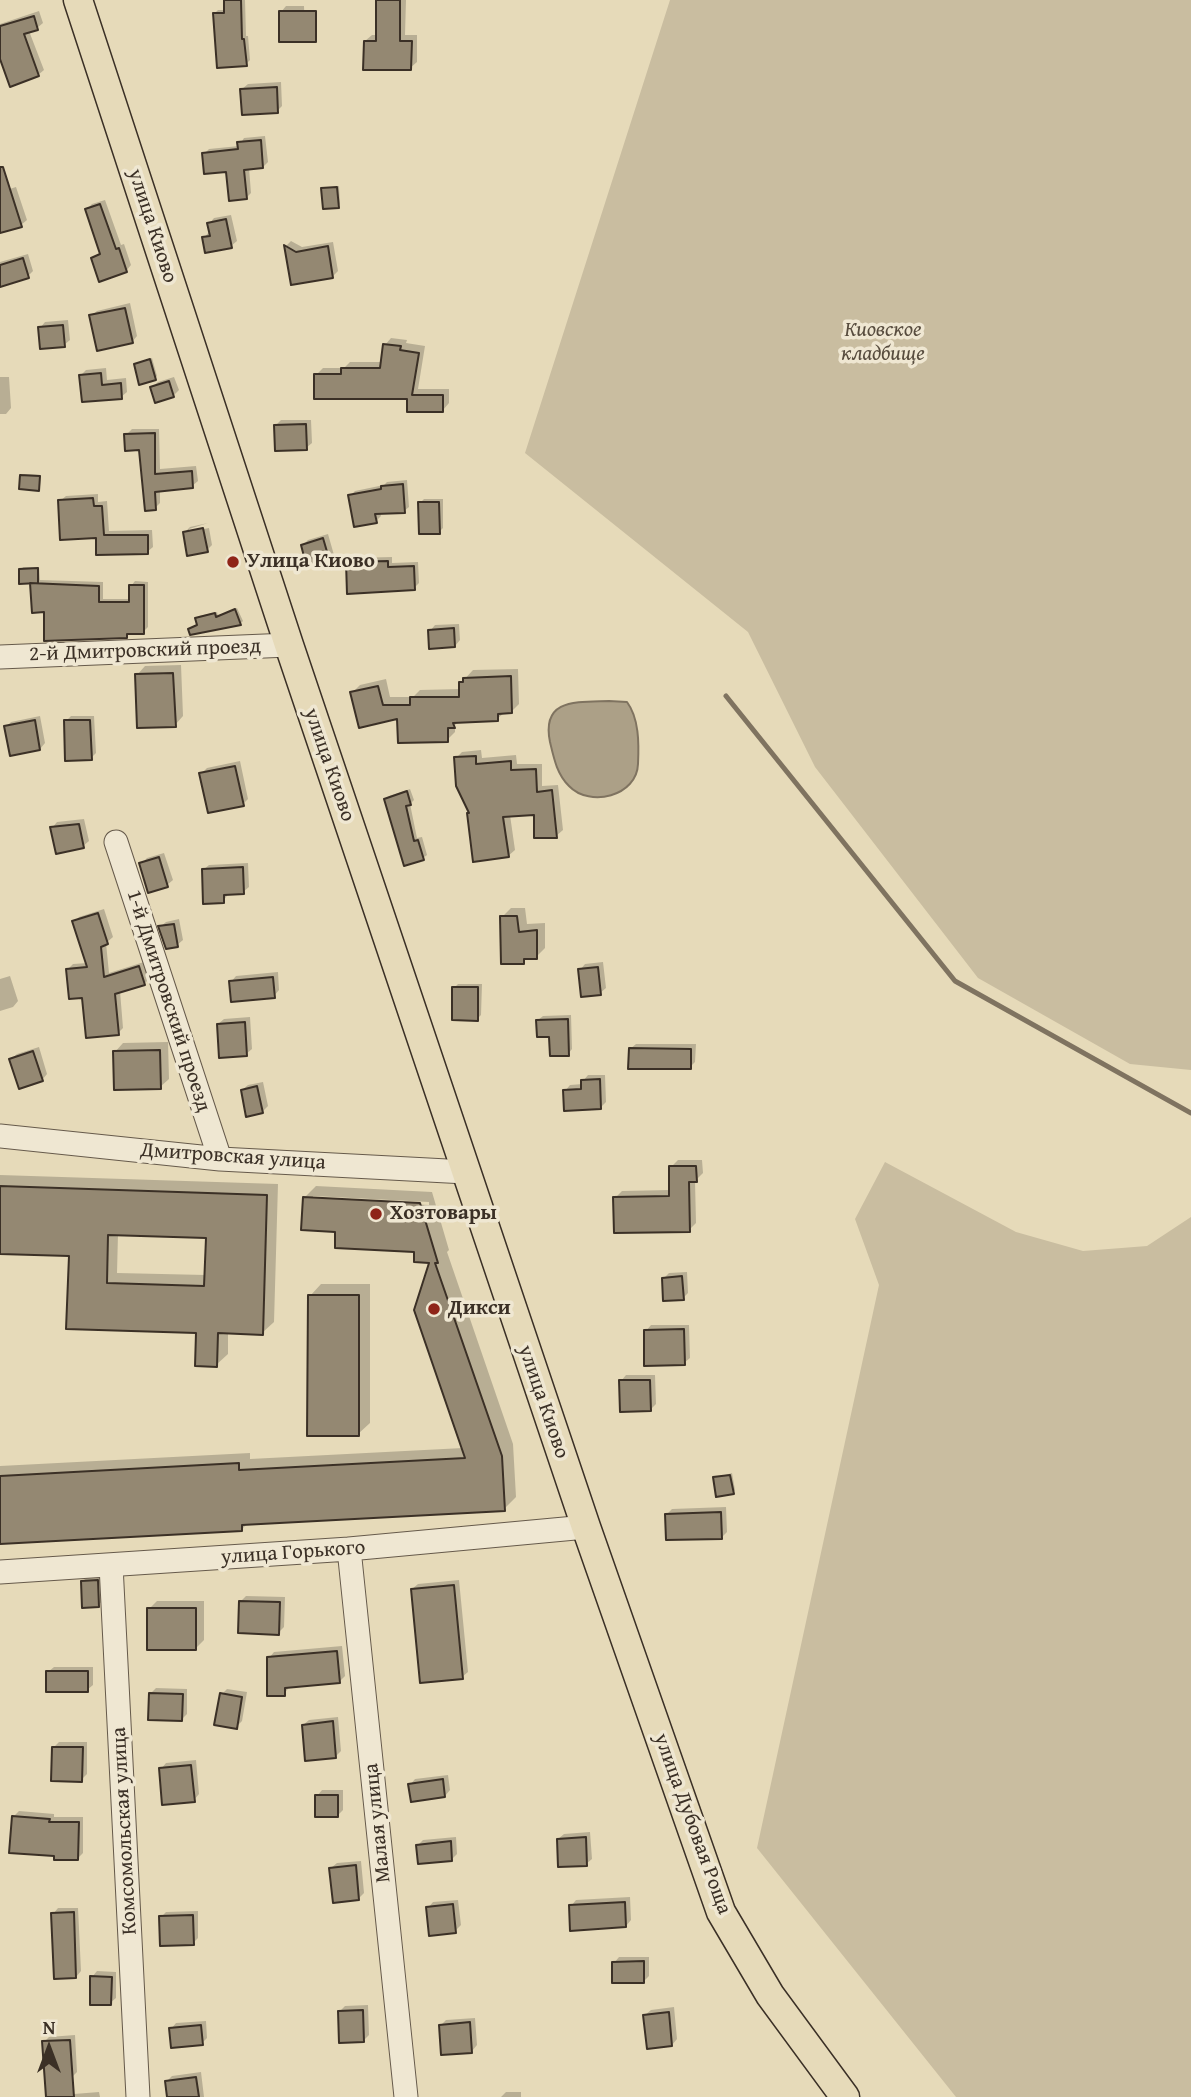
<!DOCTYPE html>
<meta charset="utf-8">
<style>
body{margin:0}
#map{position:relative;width:1191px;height:2097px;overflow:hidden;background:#e6dab9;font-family:"Gentium Book Plus",serif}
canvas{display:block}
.north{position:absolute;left:14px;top:2013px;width:70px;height:70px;-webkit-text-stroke:5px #efe7d2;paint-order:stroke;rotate:0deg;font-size:19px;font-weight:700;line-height:28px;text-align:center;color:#3b3026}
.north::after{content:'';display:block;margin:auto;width:24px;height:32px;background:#3b3026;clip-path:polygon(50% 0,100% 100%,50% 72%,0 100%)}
</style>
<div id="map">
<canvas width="1191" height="2097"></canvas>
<div class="north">N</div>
</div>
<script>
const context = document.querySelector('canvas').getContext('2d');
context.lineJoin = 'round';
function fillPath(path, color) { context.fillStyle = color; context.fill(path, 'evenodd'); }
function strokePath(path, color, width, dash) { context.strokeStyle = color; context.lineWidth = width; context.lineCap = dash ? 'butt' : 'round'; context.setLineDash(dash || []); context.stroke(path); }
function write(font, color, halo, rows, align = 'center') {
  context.font = font + ' "Gentium Book Plus",serif'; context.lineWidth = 7; context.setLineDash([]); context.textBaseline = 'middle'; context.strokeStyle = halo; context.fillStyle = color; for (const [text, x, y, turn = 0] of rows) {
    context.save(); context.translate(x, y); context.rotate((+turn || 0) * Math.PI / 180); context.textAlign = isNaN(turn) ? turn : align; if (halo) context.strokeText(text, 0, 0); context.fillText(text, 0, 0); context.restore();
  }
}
fillPath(new Path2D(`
 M670 0H1191V1070L1130 1064 978 978 815 767 748 632 525 453Z
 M885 1162 1016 1232 1083 1251 1147 1246 1191 1217V2097H956L757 1848 879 1285 855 1219Z`), '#c9bda0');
const water = new Path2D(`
 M609 701 627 702C639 718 639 743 638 764 637 796 590 808 569 786 557 774 554 759 550 742 541 698 577 702 609 701Z`);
fillPath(water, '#aca087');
strokePath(water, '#7f7360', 2);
fillPath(new Path2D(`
 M226 0H245L246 36H248L250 60 246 64 214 14 218 10H226Z
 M378 0H406L405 35H417V62L410 68 365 41 372 35H378Z
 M286 6H304L305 35 281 12Z
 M39 11 43 23 37 28 29 31 44 70 38 75 0 41V24Z
 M281 82 282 106 277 111 242 89 248 84Z
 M265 136 268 162 263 167 249 168 251 193 246 198 228 170 204 154 209 149 239 146 244 138Z
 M339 186 340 204 338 206 323 189Z
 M16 187 27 220 21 225 0 232V192Z
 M105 200 121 245 124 244 131 265 126 271 93 258 101 252 87 209 92 204Z
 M231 215 237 241 231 246 204 238 209 232V224L214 218Z
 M291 241 302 247 333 242 338 271 332 277 292 283 286 246Z
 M28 254 33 271 28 276 0 285V262Z
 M130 303 137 336 132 342 91 316 97 311Z
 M68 320 70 340 64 345 40 328 45 322Z
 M391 338 407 340 406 343 425 346 418 389H449V403L443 410 408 397 316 375 323 368H344L350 362H382L385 345Z
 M152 358 157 376 155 379 136 365Z
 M106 368 107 380 126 378 127 392 121 397 81 375 86 370Z
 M0 377H9L11 408 6 414H0Z
 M174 377 179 390 173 396 152 387 158 382Z
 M281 420H311L312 443 306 448 275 426Z
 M132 429H159L160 469 196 466 198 481 192 486 160 489V503L155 508 140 449 126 435Z
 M24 474 41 475 40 487 38 489 21 476Z
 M407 480 409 507 404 511 380 512 381 516 376 521 350 496 355 491 384 485 387 482Z
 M98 494V502L107 501 109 531 152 530 153 547 147 552 98 536 60 501 66 496Z
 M424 499H443V528L439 532 420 503Z
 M208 523 189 529V532L209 528 212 545 207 550 185 532 190 527Z
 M328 534 334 555 329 560 303 545 308 540Z
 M392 557V563L418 562 419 583 414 588 348 563 353 558Z
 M23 567H39L40 580 103 582V599H131V586L135 581 148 582V627L143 632H131L126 636 46 610 32 584 21 570Z
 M237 608 243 621 241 623 199 633 197 618 199 616 217 612 218 616Z
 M459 624 460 640 455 646 430 631 435 625Z
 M181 665 183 716 175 725 137 675 145 666Z
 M518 669 519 704 511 712H505L497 719 459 721 455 725V732L447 740 352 693 360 685 386 679 390 697H413L420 690 461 689V683L473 670Z
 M40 716 45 743 40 749 6 727 11 722Z
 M71 716H94L96 753 91 758 66 721Z
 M481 750 482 758 516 755 517 764H542V786L558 785 563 830 556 836 536 813 510 815 515 850 508 856 470 812 456 758 462 752Z
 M240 761 248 799 243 804 201 774 207 768Z
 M410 789 414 800 410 804 417 838 422 837 427 855 423 858 386 799 389 796Z
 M84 819 89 841 83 846 52 828 57 822Z
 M164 853 173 880 167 885 141 864 147 858Z
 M248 863 249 887 243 892 229 893 223 901 203 870 209 865Z
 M511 908H525L527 924 545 923V948L536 957H528L523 962 502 917Z
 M104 909 113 937 106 943 109 973 144 962 150 978 145 983 120 991 123 1028 118 1033 84 996 68 969 73 964 88 963 74 922 79 917Z
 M179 919 183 940 177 945 160 927 166 922Z
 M603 962 606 988 600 993 580 970 585 964Z
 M278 972 279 990 274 996 231 982 236 976Z
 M10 976 18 1001 13 1007 0 1011V979Z
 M458 984H482L481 1015 477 1019 454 988Z
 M571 1015 572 1049 568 1054 538 1020 543 1016Z
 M250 1017 252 1049 246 1054 218 1024 224 1019Z
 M168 1042 169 1079 160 1087 115 1052 123 1043Z
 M636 1044H696L695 1062 690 1067 630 1049Z
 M39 1047 47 1074 42 1080 11 1059 17 1054Z
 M588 1075H605L606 1102 600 1108 565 1091 570 1085 583 1084V1081Z
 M263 1082 268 1106 263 1111 242 1090 248 1085Z
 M678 1160H702L703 1173 695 1181 696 1223 689 1230 615 1198 622 1191 670 1190 671 1167Z
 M0 1175 278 1184 274 1322 262 1333 228 1332V1354L216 1365 198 1331 68 1327 71 1254 0 1252V1263ZM118 1234 207 1237 206 1275 117 1273Z
 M316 1186 432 1192 449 1250 447 1252 513 1444 516 1497 504 1509 249 1522 242 1529 0 1542V1466L250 1453V1459L463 1448 432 1261 416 1250 337 1230 304 1198ZM313 1196 429 1202V1205L313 1199Z
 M687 1272 688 1293 683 1298 664 1278 669 1273Z
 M321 1284H370V1423L358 1434 310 1296Z
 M651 1325H689L690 1358 684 1363 646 1331Z
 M626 1375H655L656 1404 650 1410 621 1381Z
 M732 1473 735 1490 733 1493 715 1478Z
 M726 1507 727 1532 722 1537 667 1514 672 1509Z
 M103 1575 104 1600 98 1605 83 1581 88 1576Z
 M459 1580 468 1672 462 1677 412 1589 418 1584Z
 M246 1596 285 1597 284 1627 278 1633 241 1601Z
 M157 1601H204V1640L195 1649 149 1609Z
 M342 1646 345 1676 340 1681 290 1686 284 1694 269 1658 274 1652Z
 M54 1667H93V1685L87 1690 48 1672Z
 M156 1688 187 1689V1714L181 1720 151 1693Z
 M227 1689 247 1692 242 1721 236 1727 222 1694Z
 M338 1717 341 1751 336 1756 303 1725 309 1720Z
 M59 1742H87V1774L81 1780 54 1747Z
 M196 1760 199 1794 194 1800 161 1769 166 1763Z
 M448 1775 450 1790 445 1796 410 1785 415 1779Z
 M322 1790H343V1810L338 1815 317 1796Z
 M19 1811 54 1814V1817H83V1853L77 1859 56 1855 13 1817Z
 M590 1832 592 1859 586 1864 558 1839 564 1834Z
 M456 1837 457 1854 452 1859 418 1845 423 1840Z
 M361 1861 364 1893 358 1899 331 1868 337 1863Z
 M630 1897 631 1920 626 1926 571 1906 576 1900Z
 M458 1900 461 1925 455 1931 428 1908 433 1902Z
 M58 1908H78L81 1971 76 1977 53 1914Z
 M198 1911V1938L193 1943 161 1917 166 1912Z
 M619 1957H649V1976L644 1981 614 1963Z
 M97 1971 116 1972V1998L110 2003 92 1977Z
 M368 2005 369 2035 364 2040 339 2012 345 2006Z
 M674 2007 677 2039 672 2045 645 2015 651 2010Z
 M475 2018 477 2045 472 2051 441 2025 446 2020Z
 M206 2021 207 2038 202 2043 171 2029 176 2023Z
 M75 2035 77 2072 72 2077 44 2042 49 2037Z
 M201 2072 204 2097H168L167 2081 172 2076Z
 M99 2092 100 2097H71L74 2094Z
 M506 2092H521V2097H501Z`), '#0003');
strokePath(new Path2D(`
 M726 696 955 981 1191 1113`), '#7f7360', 5);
const building = new Path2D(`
 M224 0H241L242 39H244L247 66 217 68 213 13H224Z
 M376 0H400V41H412L411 70H363L364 41H376Z
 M279 11H316V42H279Z
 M34 16 38 30 24 34 39 76 10 87 0 59V26Z
 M277 87 278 113 242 115 240 89Z
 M261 140 263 168 244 170 247 199 229 201 226 172 204 174 202 153 238 149 237 142Z
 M0 167H3L22 227 0 233Z
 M337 187 339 208 323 209 321 188Z
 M100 204 116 249 119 248 127 272 99 282 91 258 100 254 85 209Z
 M226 219 232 248 205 253 202 237 210 236 207 223Z
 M284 245 296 252 328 246 333 278 291 285Z
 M23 258 29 278 0 287V265Z
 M125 308 133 343 97 351 89 315Z
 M63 325 65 347 40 349 38 327Z
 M383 344 401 346 400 350 419 353 412 395H443V412H407V399H314V374H341V368H380Z
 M150 359 156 380 139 385 134 364Z
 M101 373 102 385 121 383 122 399 82 402 79 375Z
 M169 381 174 397 155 403 150 387Z
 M306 424 307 450 275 451 274 425Z
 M155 433V474L192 471 193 488 155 492 156 510 145 511 139 450 125 451 124 434Z
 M20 475 40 476 39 491 19 489Z
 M403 484 405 513 375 514 377 523 354 527 348 495 381 489V486Z
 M93 498 94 506H102L104 535H148V554L96 555V538L60 540 58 500Z
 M418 502H439L440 534H419Z
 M203 528 208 552 187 556 183 532Z
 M323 538 330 562 307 568 301 545Z
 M388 561V567L414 566 415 590 347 594 346 562Z
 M38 568V583L19 584V569Z
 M30 583 99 586V602H129V585H144V634H127V638L44 641V612L32 613Z
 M235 609 241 625 190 635 188 629 197 625 195 618 215 613 216 617Z
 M454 628 455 647 429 649 428 630Z
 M173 673 176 727 137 728 135 674Z
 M511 676 512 713 498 714V721L453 723 455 728H448V742L398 743 397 719 359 728 350 692 378 686 383 705H410V697H459V682H463V678Z
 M35 720 40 750 10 756 4 726Z
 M64 720H90L92 760 65 761Z
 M476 756V764L511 761V770L536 769 537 792 552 790 557 838H534V815L503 817 509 857 473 862 467 813H469L456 786 454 757Z
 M235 766 244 806 208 813 199 773Z
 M407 791 411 805 406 806 414 841 418 840 424 860 404 866 384 799Z
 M79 824 84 848 56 854 50 827Z
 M159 857 168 887 148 893 139 863Z
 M243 867 244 894 224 895V903L203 904 202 869Z
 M98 913 108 944 101 947 104 977 139 966 145 985 115 994 119 1035 86 1038 82 998 69 999 66 969 87 967 72 921Z
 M500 916H517L519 932 537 930V959H524V964H501Z
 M174 924 178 947 166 949 158 926Z
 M598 967 601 995 581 997 578 969Z
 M273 977 275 998 231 1002 229 981Z
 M452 987H478V1021L452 1020Z
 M568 1019 569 1056H550L549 1037H537L536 1020Z
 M245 1022 247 1056 219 1058 217 1024Z
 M629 1048 691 1049V1069H628Z
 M160 1050 161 1089 114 1090 113 1051Z
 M33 1051 43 1081 19 1089 9 1059Z
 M600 1079 601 1109 564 1111 563 1090 581 1089V1080Z
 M257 1086 263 1113 246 1117 241 1090Z
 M669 1166H696L697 1182H689L690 1232 614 1233 613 1197 669 1196Z
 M0 1186 267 1195 263 1335 218 1333 217 1367 195 1366 196 1333 66 1329 69 1256 0 1254ZM108 1235 206 1238 204 1286 107 1283Z
 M303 1197 420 1203 438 1263H435L502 1456 505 1511 242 1525V1531L0 1544V1476L239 1463V1470L465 1458 414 1310 429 1263 414 1262V1252L335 1248V1232L301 1230Z
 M682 1276 684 1300 663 1301 662 1278Z
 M308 1295H359V1436H307Z
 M684 1329 685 1365 644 1366V1330Z
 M619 1380H650L651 1411 620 1412Z
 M730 1475 734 1494 716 1497 713 1477Z
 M721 1512 722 1539 666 1540 665 1514Z
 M98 1580 99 1607 82 1608 81 1581Z
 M454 1585 463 1679 420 1683 411 1589Z
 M239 1601 280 1602 279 1635 238 1633Z
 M147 1608H196V1650H147Z
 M337 1651 340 1683 285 1688V1696H267V1657Z
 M46 1671H88V1692H46Z
 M149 1693 183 1694 182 1721 148 1720Z
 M220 1693 242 1697 237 1729 214 1725Z
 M333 1721 336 1758 305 1761 302 1725Z
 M52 1747H83L82 1782 51 1781Z
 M191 1765 195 1802 162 1805 159 1768Z
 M443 1779 445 1797 411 1802 408 1784Z
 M315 1795H338V1817H315Z
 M12 1816 50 1819 49 1822H79L78 1860H54V1856L9 1853Z
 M586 1837 587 1866 558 1867 557 1839Z
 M451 1841 452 1861 418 1864 416 1845Z
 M356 1865 359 1900 333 1903 329 1868Z
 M625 1902 626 1927 570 1931 569 1905Z
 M453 1904 456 1933 429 1936 426 1907Z
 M74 1912 76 1978 54 1979 51 1913Z
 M193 1915 194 1945 160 1946 159 1916Z
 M644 1961V1983H612V1962Z
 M90 1976 112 1977 111 2005H90Z
 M363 2010 364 2042 339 2043 338 2011Z
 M669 2012 672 2046 647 2049 643 2015Z
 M470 2022 472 2053 441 2055 439 2025Z
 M201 2025 203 2045 171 2048 169 2028Z
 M70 2040 74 2097H46L42 2041Z
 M196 2077 199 2097H167L165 2081Z`);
fillPath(building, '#948872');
strokePath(building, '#3b3026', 2);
const minor = new Path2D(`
 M0 657 289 645
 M116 842 220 1159
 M0 1136 220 1159 466 1172
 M349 1549 406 2097
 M111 1565 138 2097
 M0 1572 349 1549 586 1527`);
const major = new Path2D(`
 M78 0 289 645 586 1527 721 1912 770 1995 845 2097`);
strokePath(minor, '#665a4b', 25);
strokePath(major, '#3b3026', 31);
strokePath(minor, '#efe7d2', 23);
strokePath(major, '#e6dab9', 28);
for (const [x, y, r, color] of [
 [233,562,7,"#8f2418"],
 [376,1214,7,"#8f2418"],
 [434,1309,7,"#8f2418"]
]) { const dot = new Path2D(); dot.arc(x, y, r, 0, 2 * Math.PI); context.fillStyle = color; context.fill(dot); strokePath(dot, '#efe7d2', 2.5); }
write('21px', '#3b3026', '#efe7d2', [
 ["улица Киово",152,226,72],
 ["2-й Дмитровский проезд",145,651,-2],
 ["улица Киово",329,765,71],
 ["1-й Дмитровский проезд",168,1001,72],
 ["Дмитровская улица",233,1157,4],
 ["улица Киово",543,1402,71],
 ["улица Горького",293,1553,-4],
 ["Малая улица",378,1823,-96],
 ["улица Дубовая Роща",692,1824,70],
 ["Комсомольская улица",125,1831,-93]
]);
write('italic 21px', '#574c3e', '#efe7d2', [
 ["Киовское",883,331],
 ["кладбище",883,355]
]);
write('bold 21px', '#3b3026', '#efe7d2', [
 ["Улица Киово",247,562],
 ["Хозтовары",390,1214],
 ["Дикси",448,1309]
], 'left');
</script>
